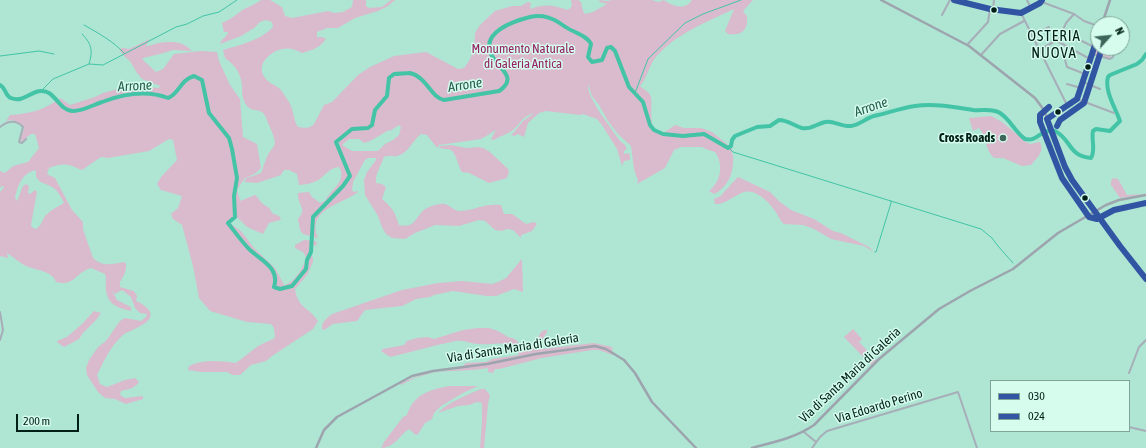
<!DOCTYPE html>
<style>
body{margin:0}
#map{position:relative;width:1146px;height:448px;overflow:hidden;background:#aee5d3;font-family:"Asap Condensed",sans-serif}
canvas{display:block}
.legend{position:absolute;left:990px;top:380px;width:140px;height:52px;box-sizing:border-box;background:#d6fcee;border:1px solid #80a498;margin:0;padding:5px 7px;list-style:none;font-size:12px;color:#002017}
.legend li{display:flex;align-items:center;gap:8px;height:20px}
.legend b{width:20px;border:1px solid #80a498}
.north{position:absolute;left:1090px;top:16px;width:40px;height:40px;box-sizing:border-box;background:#d6fcee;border:1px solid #80a498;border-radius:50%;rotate:63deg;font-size:11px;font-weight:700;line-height:16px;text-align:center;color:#002017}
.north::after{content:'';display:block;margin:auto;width:14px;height:18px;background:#3d6559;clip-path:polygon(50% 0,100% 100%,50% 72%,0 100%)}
.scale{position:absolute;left:16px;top:414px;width:63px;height:18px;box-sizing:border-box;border:2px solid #002017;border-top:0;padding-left:5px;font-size:12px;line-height:14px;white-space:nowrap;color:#002017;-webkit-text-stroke:3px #d6fcee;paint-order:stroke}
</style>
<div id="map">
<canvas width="1146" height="448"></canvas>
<ul class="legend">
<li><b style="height:5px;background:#3155a3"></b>030</li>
<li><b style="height:5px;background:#3155a3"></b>024</li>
</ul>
<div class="north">N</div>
<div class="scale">200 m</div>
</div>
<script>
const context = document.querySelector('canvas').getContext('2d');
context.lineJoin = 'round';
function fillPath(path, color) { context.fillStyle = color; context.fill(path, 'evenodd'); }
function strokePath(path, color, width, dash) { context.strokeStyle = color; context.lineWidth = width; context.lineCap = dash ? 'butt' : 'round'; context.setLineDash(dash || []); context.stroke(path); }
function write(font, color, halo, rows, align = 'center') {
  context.font = font + ' "Asap Condensed",sans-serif'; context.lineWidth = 3; context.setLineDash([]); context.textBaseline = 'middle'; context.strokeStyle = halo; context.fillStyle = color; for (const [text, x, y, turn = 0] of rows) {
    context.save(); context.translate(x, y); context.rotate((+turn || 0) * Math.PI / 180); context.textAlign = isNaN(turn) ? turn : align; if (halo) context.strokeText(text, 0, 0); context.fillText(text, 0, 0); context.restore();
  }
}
fillPath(new Path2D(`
 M261 0H270L282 7 285 16 292 18 328 11 334 13 343 12 352 7 353 0H366V6L369 8 382 7 391 0H395L388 6 378 11 355 18 338 28H327L317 32V37H322L326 39C320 48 312 50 302 53 293 48 286 47 276 51 264 57 256 69 267 80 270 84 276 85 280 89 283 92 286 98 289 102 294 110 293 120 298 127 304 128 310 129 314 124L324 105 332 102 358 75 370 67 394 56 426 52 458 69 464 68 469 61 474 50 475 33 480 25 495 11 512 6H521L528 2 531 3 530 7 531 9C546 3 554 6 568 10L572 6 571 0H578L581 2 583 11 585 14 593 12 607 4 600 2 599 0 608 1 611 0H652L658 2 664 0C672 6 685 11 692 0H753L743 11C744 13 746 15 747 16 747 18 747 21 747 23 745 34 738 35 728 34L725 31 734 9C707 22 675 34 655 58 649 66 647 78 640 86 644 90 649 91 651 97 653 108 647 128 660 133L665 132 675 125 684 128H701L712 132 732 148C731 153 734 156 733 161 733 175 727 188 714 194L709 191C721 182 724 164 715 152L706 149 702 147H681L674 150 665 168 637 184 638 181 634 169 631 146 618 134 608 121 599 105 592 96 588 84C586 97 612 129 620 141L625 145 627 149 624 151V154L629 153 630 156V160L624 161 622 166 617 149 602 125 597 119 583 114 580 115 546 111 539 113 528 123 524 137 518 134 514 136 511 135C516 130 519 126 523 121 527 118 531 116 534 113 522 117 522 121 514 129 509 134 500 136 494 140L491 139 496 130 481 139 439 145 437 148 427 135 421 134C412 141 409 153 397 156 392 157 388 155 384 157 381 166 375 173 376 183L382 184 386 187 382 199C393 209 394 210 399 225 417 230 416 212 429 207 433 206 439 203 444 204 451 205 454 212 461 211 475 210 485 203 501 205L504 214H512L526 224 534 222 537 224 532 231 521 235V238L513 230 507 229 502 231 495 230 485 221 479 220 459 226 435 225 415 233 405 239 392 238 386 234 382 227 378 216 365 195 364 180 367 172 376 160V158H368L365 160 353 182 352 190 354 192 358 191V192C343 204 306 209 318 238L303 234 300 230 298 219C308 208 297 205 298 193L309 192 312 197 320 203 325 201C330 190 348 181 339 167 330 168 326 174 320 179 316 182 305 185 299 185L297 174 289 170H284L281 175 257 183 244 182 247 178 261 173C263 169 263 166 265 162 272 141 281 152 269 125 267 121 266 115 262 112 254 108 249 112 244 101 242 96 242 91 242 86 241 73 235 65 225 58L223 50C240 45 261 40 273 27L272 22 266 20 260 22 254 28 241 36 220 44C221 39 227 37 228 32H224L222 23C229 20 235 16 241 11 247 7 255 5 261 0ZM399 125 401 127 399 135 393 140 385 144 378 151H352L342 145 349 139H359L364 143 370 141 389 130 390 131Z
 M150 39 146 46C150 46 154 44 158 43 172 41 183 41 192 51L173 50 164 53 143 58V60L156 72 163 69 174 54 201 51 217 52 219 61 230 85 240 99 243 137 257 144 261 168 256 173 244 179 237 190 240 201 255 195C259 198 259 200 262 203 267 207 270 207 272 213L279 216 281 219 280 220 269 223 263 234 247 227 238 218 233 219 231 224 241 231 254 248 275 268 284 285C294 283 304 267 306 257L303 252 295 248V245L304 240 316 241 317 245H310L309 247 313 259V262L307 275 295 289C298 309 308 306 318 321L313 329 272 356 266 361 251 365 240 375H233L227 372H201L188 370 189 366C205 359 219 361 236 363L258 346 275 338 274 328 271 324 247 322 210 311 199 298 193 266 182 225 173 219 171 214 178 208 182 196 161 190 157 184 161 177 177 160 173 140 169 139 149 151 108 158 101 157 82 170C69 164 63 162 49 168L47 174 55 178 72 210 83 222V229L93 258C102 267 112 264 124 262L126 264C127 271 123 277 120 282V287L134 291 137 296 136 301C140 302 145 306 148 309 160 323 127 330 122 336 110 347 104 361 97 375L100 384 107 387 125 380 135 378 139 382C134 389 129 389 121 391L120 395 125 398 143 396V399L126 404 115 399 105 398 98 392 87 375 86 368 89 360 98 347 106 341 120 321 125 318 141 321 146 317 147 314 140 313 135 308 131 297 122 290 115 294 112 290 117 300 131 307V311C118 308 108 305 106 290 105 285 107 280 105 274L91 268C76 272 74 287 56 282 53 271 35 270 26 266 20 263 13 257 7 253L8 258 0 256V192L4 187 2 186 0 188V171L5 173 13 166 28 162 39 148 35 134H31L22 141 20 140 24 129 23 125 12 120 6 121 10 115C29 114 45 110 60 98L70 105 95 97 103 93 125 87H144L159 88 160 86 142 79 137 73 130 61 123 55 119 49 123 48 129 49ZM36 170C34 184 46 182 55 189 59 193 61 197 64 203 57 207 51 210 45 216 42 221 41 226 36 229L33 228 31 225 37 192 35 190 30 194 28 193 29 186 26 184 23 186 17 201 15 198C18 185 22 173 36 170Z
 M1098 41V48H1115L1110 58 1093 54Z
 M991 116 1002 122 1026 142 1030 144 1040 142C1045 151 1037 158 1031 165L1022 166 1003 158H994C985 150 987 138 979 128L973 131 969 118Z
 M451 145 466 148 479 147 483 148 490 152 508 169 509 172 507 178 489 183 469 173 462 172C458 166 456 151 449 149 446 149 443 149 439 148L440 146Z
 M738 177 770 192 780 202 791 210 814 219 833 231 841 233 869 247 874 252 864 246 831 239 814 229 803 225 784 224C780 221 778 215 775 211 769 202 756 189 744 192 735 195 725 205 715 204L714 199 721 196 723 193Z
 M1113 178 1118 179 1127 195 1146 194 1120 198 1111 185V181Z
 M522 259 523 292 514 289 496 296H487L453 291 434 295 430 297 416 299 402 306 365 310 357 321 333 324 324 330 322 329C321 322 327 318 332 314L402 290 438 283 462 281 492 284 498 282 506 278Z
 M94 311 101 313 96 320 83 333 79 339 64 347 58 343 57 341 67 337 82 324Z
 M478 328H489L498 331 508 337 515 339 523 348C526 347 531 347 533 346 540 341 537 330 547 330V332L539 345V349H542L594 343 612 347 613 355 599 350H592L542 358 499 369H495L493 373 488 372V368C466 372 442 369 421 376 414 378 407 382 401 385L400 383 424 374 460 369 466 363 486 362 492 359 519 355C514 337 490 346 478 344 471 344 464 340 456 341 434 345 412 352 390 357L381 351 383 349 404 345 407 341 417 338 427 337 434 339 463 330Z
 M853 329 862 339 859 342 876 360 871 365 844 337Z
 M449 386H478L463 393 441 406 434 413 432 419 425 423 418 434 416 435 409 429C399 436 394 448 381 448L384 442 403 417 407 415C414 394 429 390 449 386Z
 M481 389H485L490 395 488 404 484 448H480L482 422V403L477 402 469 405 458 406 438 413C448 402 467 395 481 389Z`), '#d9bbcd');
strokePath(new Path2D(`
 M84 25C98 33 113 41 124 53
 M82 34C92 44 93 51 89 64
 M0 56 39 51 54 54
 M41 91 53 79 89 64 103 65 176 27 187 24 203 16 219 12 237 0
 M635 93 648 59 685 23 703 14 741 0
 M729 148 733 152 981 229 992 238 998 246 1013 263
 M875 252H876L891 203V201`), '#43c4a6', 1);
strokePath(new Path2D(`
 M0 85C6 88 5 96 11 98 26 104 34 85 49 93 57 98 62 111 73 111 83 111 93 105 102 102 123 94 147 90 168 98 179 94 180 80 194 76L202 80 209 113 229 138 232 149 237 178 234 196 235 217 228 223C235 232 242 242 250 250 262 261 280 268 274 287L280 289 292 286 306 269 307 260 311 252 313 217 343 186 350 176 336 142 352 129 368 128 372 125 375 110 387 96 389 78 394 74C399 74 405 73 410 73 427 77 431 98 444 100L499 91C520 77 496 67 491 54 481 32 514 21 530 17 543 14 553 18 564 26 572 32 587 35 591 44L588 57 592 62 602 60 607 48 611 47 615 51 629 87 643 102 650 125 654 130 663 134 683 136 704 134 728 148 731 146 732 140 735 136 757 127 770 126 779 120C788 120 794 126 802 128 811 130 816 124 825 122 833 120 842 127 851 126 860 125 866 118 874 116 888 113 901 108 915 106 934 103 954 107 973 110 982 111 992 108 1000 113 1010 119 1015 132 1025 139 1038 142 1039 129 1055 131 1072 140 1068 156 1091 158 1096 150 1091 139 1093 131L1096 129 1110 131 1120 121C1116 109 1104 91 1108 77L1110 75 1137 64 1142 60 1146 54`), '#43c4a6', 4);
strokePath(new Path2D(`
 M954 0 990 9 1021 13 1040 3 1042 0
 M1027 0 1031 8
 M1042 2 1074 14 1084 21 1098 26
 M993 9 994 0
 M1021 13 1068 107
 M942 15 950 0
 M1032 36 1049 27
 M1057 41 1090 59
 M1082 41 1094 47
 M967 45 988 22 990 9
 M1039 50 1059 39 1066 23 1074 14
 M1092 54 1110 59 1113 57 1116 48
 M981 55 1000 34 1024 21
 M1065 60 1067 67 1085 74
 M1083 82 1100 89
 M1067 84 1081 88
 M1077 99 1114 113
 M0 127C7 121 16 119 23 127L19 142 22 143 26 139
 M0 312 3 330 0 340
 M1129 373 1139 347 1146 340
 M1129 427 1146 431
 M804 432 816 442
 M812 448 820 437 827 431 958 392 977 448`), '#a7aeb8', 2);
strokePath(new Path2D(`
 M881 0 969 46 1035 98 1044 110 1066 169 1072 180 1120 246 1146 279
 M1102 24 1110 0
 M1047 119 1071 105 1077 99 1098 36
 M316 448 324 430 337 417 412 376 433 371 487 364 536 354 595 346 606 349 624 360 635 373 652 402 696 448
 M752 448C774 442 795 438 814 425L879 359 939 309 970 291 1013 269 1058 233 1106 205 1119 200 1146 195`), '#9da4ae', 2.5);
strokePath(new Path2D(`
 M954 0 990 9 1021 13 1040 3 1042 0
 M1098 36 1077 99 1047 119 1065 167 1072 180 1120 246 1146 279`), '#3155a3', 6);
strokePath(new Path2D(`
 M1049 107 1040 115V122L1062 178 1089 217 1097 219 1114 210 1146 203
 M1057 126 1060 120 1084 103 1102 48`), '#3155a3', 6);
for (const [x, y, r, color] of [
 [994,10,3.5,"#002017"],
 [1088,67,3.5,"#002017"],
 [1058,112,3.5,"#002017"],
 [1003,138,4,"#3d6559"],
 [1085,198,3.5,"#002017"]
]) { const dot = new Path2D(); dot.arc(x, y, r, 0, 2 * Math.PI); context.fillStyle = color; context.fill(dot); strokePath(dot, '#d6fcee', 1.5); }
write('13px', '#952263', '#d6fcee', [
 ["Monumento Naturale",523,49],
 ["di Galeria Antica",523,64]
]);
write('bold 13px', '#002017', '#d6fcee', [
 ["Cross Roads",995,138]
], 'right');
write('13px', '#002017', '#d6fcee', [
 ["Via di Santa Maria di Galeria",513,348,-9],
 ["Via di Santa Maria di Galeria",850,375,-43],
 ["Via Edoardo Perino",879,406,-17]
]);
write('italic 14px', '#275f4e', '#d6fcee', [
 ["Arrone",465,85,-9],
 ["Arrone",135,86,-3],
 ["Arrone",871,107,-19]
]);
context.letterSpacing = '1px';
write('15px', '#002017', '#d6fcee', [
 ["OSTERIA",1054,36],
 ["NUOVA",1054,53]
]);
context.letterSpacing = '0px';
</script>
